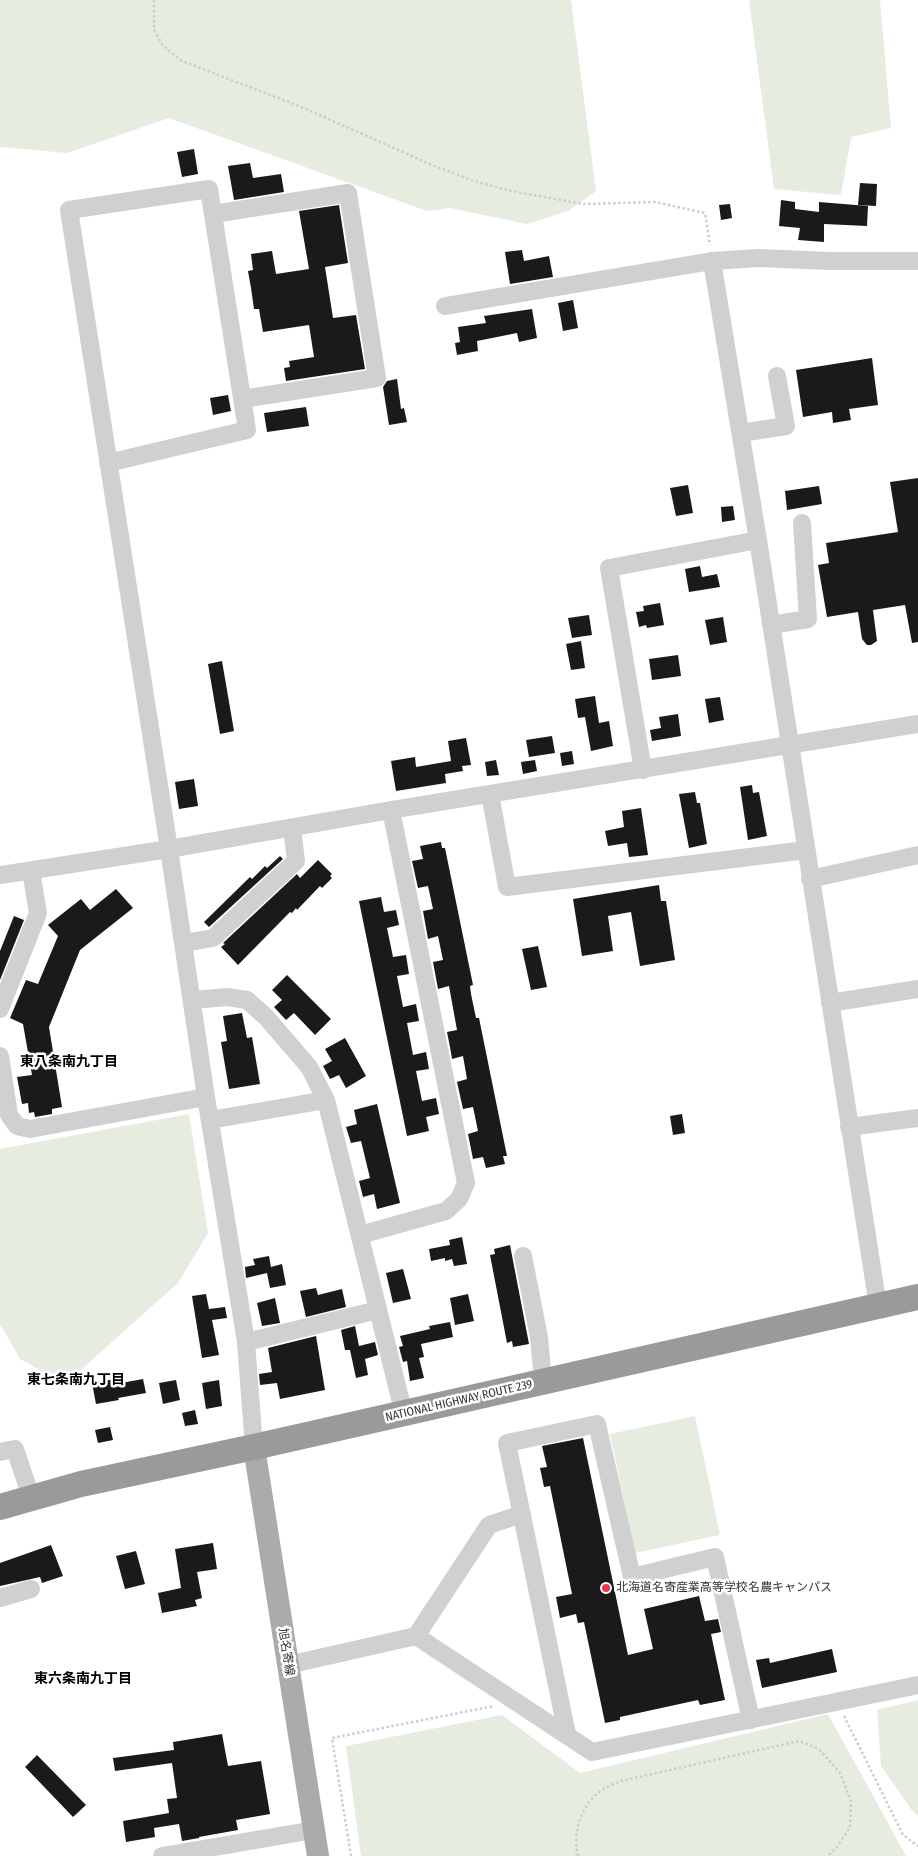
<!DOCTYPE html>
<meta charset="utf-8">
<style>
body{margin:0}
canvas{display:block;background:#fff}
</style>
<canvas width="918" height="1856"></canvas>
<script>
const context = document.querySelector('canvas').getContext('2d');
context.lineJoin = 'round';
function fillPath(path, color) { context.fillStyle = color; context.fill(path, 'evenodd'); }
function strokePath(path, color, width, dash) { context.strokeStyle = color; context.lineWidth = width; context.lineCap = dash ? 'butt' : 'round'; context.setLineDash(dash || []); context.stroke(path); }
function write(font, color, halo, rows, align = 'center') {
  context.font = font + ' "Fira Sans Condensed","Noto Sans JP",sans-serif'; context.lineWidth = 5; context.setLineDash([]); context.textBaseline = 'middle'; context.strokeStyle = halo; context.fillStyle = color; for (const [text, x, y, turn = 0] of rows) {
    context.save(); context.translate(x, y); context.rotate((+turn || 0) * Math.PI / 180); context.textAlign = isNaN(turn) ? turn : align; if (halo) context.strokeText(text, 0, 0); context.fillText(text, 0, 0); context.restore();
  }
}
fillPath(new Path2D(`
 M0 0H571L596 191 568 211 527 224 450 208 427 211 169 118 67 153 0 147Z
 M749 0H880L891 128 851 137 841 195 774 189Z
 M189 1114 208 1233 178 1283 65 1384 20 1359 0 1324V1149Z
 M695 1416 720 1535 635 1553 610 1434Z
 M918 1700V1816L911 1809 881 1766 877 1710Z
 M828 1714 906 1856H361L346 1746 502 1715 580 1773Z`), '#e6ecdf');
fillPath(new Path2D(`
 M194 149 198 174 182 177 177 152Z
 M250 163 253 178 281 174 284 192 234 200 228 166Z
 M860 183 877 184 876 206 858 205Z
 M781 200 795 202V209L819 212V202L868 206 867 226 824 224V242L798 240 800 228 779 226Z
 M730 204 732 218 721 220 719 205Z
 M339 205 348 263 325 267 333 318 356 315 365 369 286 381 284 368 290 367 289 361 314 357 309 325 263 332 259 309H254L251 288 248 271 253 270 251 254 272 251 276 274 309 269 299 211Z
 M522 250 524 261 549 256 553 277 510 284 505 252Z
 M573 300 578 328 563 331 558 303Z
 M532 309 537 338 519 342 517 333 477 341 478 351 457 355 455 343 460 342 458 327 486 323 484 316Z
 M872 358 878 405 849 409 851 420 833 423 832 412 803 417 796 370Z
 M397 379 401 409 404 408 407 422 389 425 383 387 387 381Z
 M228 395 231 411 213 415 210 398Z
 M306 407 309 426 267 432 264 413Z
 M918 478V642L912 643 905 605 873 610 877 641 871 645H867L862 639 858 612 827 617 818 565 829 563 826 543 898 532 890 482Z
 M688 485 693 513 676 516 670 488Z
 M819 486 822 504 787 510 785 491Z
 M733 506 735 520 722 522 721 507Z
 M700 566 702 577 717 574 720 587 689 592 685 569Z
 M660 603 664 625 647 628 646 625 639 627 636 612 644 611 643 606Z
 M589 615 592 635 572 638 568 618Z
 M723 617 727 642 710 645 705 620Z
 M581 641 585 668 571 670 566 644Z
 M678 655 681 676 652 680 649 659Z
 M222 661 234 731 220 734 208 664Z
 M595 696 599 723 609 721 613 746 591 751 585 717 578 718 575 699Z
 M720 697 724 720 709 723 705 699Z
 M678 714 681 736 652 741 650 730 661 728 659 717Z
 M552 736 555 753 529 757 526 740Z
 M466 738 471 765 462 766 463 771 445 774 446 783 396 791 391 761 415 757 416 767 451 761 448 741Z
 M572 751 574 764 562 766 560 753Z
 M496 760 499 775 487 776 485 762Z
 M535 760 537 771 523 774 521 762Z
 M194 779 198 806 179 809 175 782Z
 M752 785 753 793 759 792 767 836 748 840 740 787Z
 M695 792 697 803H700L707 844 689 848 679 794Z
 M641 808 648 855 629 857 627 843 608 846 605 831 624 827 622 811Z
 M441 842 442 848H445L473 985 470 986 471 994 476 1018H479L507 1156H503L505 1164 486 1168 483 1157 473 1159 468 1134 478 1131 473 1107 463 1109 457 1082 467 1079 463 1056 452 1059 450 1047 447 1032 457 1030 449 986 438 989 433 962 443 960 438 936 428 939 423 911 433 909 428 886 418 888 412 861 423 859 420 846Z
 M280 856 283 859 209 927 204 922 250 877 252 879 265 866 267 868Z
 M318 860 332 874 330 876 332 878 322 888 320 886 297 910 296 908 292 913 290 912 238 965 221 947 225 944 223 943 297 874 300 878Z
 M659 885 661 901H666L675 960 640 966 631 912 608 916 613 951 582 956 573 899Z
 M116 889 133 908 80 950 49 1027 62 1107 52 1109V1114L35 1117 34 1112 29 1113 28 1103 22 1104 17 1077 32 1075 23 1024 10 1018 26 980 38 984 58 936 48 925 81 899 90 910Z
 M381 897 384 912 396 910 399 925 387 928 393 957 406 955 409 974 397 976 403 1007 416 1004 419 1021 407 1023 413 1055 426 1052 429 1069 416 1071 422 1101 436 1098 439 1114 426 1117 429 1131 407 1136 359 901Z
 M14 916 24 920 0 980V951Z
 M538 946 547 987 531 990 522 949Z
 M287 975 331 1019 315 1035 294 1013 286 1020 274 1007 282 1000 272 990Z
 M242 1013 247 1038 252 1037 260 1084 229 1089 221 1042 227 1041 223 1016Z
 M345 1038 366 1076 346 1088 339 1075 330 1079 323 1066 332 1061 325 1049Z
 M377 1104 400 1203 377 1209 374 1194 363 1197 359 1181 370 1178 361 1141 351 1143 346 1127 357 1124 354 1110Z
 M682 1114 685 1133 673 1135 670 1116Z
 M462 1237 467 1264 454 1266 452 1259 445 1261V1258L431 1261 429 1249 450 1245 449 1240Z
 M510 1245 529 1344 513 1347 512 1341 507 1343 490 1255 495 1254 494 1249Z
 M269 1256 271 1267 282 1264 286 1285 270 1288 267 1273 246 1278 245 1267 255 1265 253 1259Z
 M403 1269 411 1299 393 1303 386 1273Z
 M316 1288 318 1295 342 1289 346 1307 306 1317 300 1291Z
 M206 1294 209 1309 225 1307 227 1318 212 1320 219 1355 202 1358 192 1296Z
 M468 1294 474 1321 455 1325 450 1298Z
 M275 1298 280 1323 262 1326 257 1303Z
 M450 1322 453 1337 421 1344 424 1357 419 1358 424 1378 410 1381 407 1361 403 1362 399 1347 403 1346 400 1336 430 1329 429 1326Z
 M355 1326 359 1346 375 1342 378 1355 365 1359 368 1375 356 1378 350 1350H345L341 1330Z
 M316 1336 325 1390 280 1399 277 1383 260 1385 259 1374 272 1372 268 1348Z
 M115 1379 116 1384 143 1379 146 1393 118 1398 119 1400 96 1404 92 1383Z
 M176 1380 180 1400 163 1404 159 1383Z
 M219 1380 222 1406 206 1409 202 1383Z
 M195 1410 198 1424 185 1426 182 1413Z
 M110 1427 113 1440 98 1443 95 1430Z
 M583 1438 628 1655 653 1649 644 1609 699 1596 705 1621 718 1619 721 1632 711 1634 725 1700 700 1705 698 1700 620 1717V1720L605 1723 584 1622 578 1623 576 1614 560 1618 556 1597 572 1594 550 1486 544 1487 540 1468 547 1467 542 1446Z
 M213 1543 217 1569 197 1572 202 1598 195 1600 197 1606 162 1613 158 1593 181 1588 175 1549Z
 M51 1545 63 1576 42 1583 40 1577 0 1586V1563Z
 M136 1551 145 1584 125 1589 116 1556Z
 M832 1649 837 1672 762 1688 756 1660 769 1658 770 1663Z
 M222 1734 228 1766 261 1761 270 1814 236 1820 238 1830 199 1837V1838L182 1841 179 1824 154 1828 155 1837 126 1842 123 1821 169 1813 167 1799 177 1798 172 1763 115 1771 113 1758 174 1750 173 1742Z
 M37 1755 86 1805 73 1817 25 1767Z`), '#1a1a1a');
strokePath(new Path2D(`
 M154 0V30L163 46 182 61 299 106 432 165 474 181 511 191 583 204 655 202 705 213 710 245
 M844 1716 903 1835 918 1846
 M351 1856 332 1738 494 1706
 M578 1856C572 1834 581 1806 599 1792 605 1787 614 1784 621 1781L799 1741 819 1749 840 1773 851 1801 850 1827 837 1847 828 1856`), '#cdcdcd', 2.5, [2.5, 2.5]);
strokePath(new Path2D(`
 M213 214 348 193 377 378 242 399
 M712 261 758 540 878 1306
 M445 306 712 261 759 258 830 261H918
 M741 433 786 426 777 376
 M108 463 247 430 209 189 69 210 169 849 206 1097 246 1342 254 1447
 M771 625 808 619 802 523
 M643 770 609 568 758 540
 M490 794 507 887 806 850
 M0 875 169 849 391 810 918 724
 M810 879 918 855
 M184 943 213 938 296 861 292 828
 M193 1000 227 997 247 1000 266 1017 309 1067 326 1100 404 1414
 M830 1003 918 989
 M0 1009 38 913 31 871
 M0 1056 9 1115 17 1126 30 1129 206 1097
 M210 1120 326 1100
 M849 1127 918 1118
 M360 1235 446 1211 459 1199 466 1183 391 810
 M523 1256 539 1337 543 1382
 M246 1342 378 1310
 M0 1452 15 1449 31 1497
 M0 1598 31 1589
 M416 1636 489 1525 522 1514
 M288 1665 416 1636 592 1752 918 1685
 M567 1734 507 1443 597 1424 632 1577 715 1557 751 1720
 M162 1856 314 1830`), '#d0d0d0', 18);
strokePath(new Path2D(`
 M254 1447 318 1856`), '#ababab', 22);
strokePath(new Path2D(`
 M0 1507 81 1484 254 1447 918 1297`), '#9a9a9a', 26);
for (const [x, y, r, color] of [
 [606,1588,5,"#e63946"]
]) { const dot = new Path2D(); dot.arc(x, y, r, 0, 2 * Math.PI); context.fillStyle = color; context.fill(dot); strokePath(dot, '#fff', 2); }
write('12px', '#333', '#fff', [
 ["NATIONAL HIGHWAY ROUTE 239",459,1401,-13],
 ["旭名寄線",286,1652,81]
]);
write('12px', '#333', '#fff', [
 ["北海道名寄産業高等学校名農キャンパス",616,1588]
], 'left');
write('bold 14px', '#000', '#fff', [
 ["東八条南九丁目",69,1062],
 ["東七条南九丁目",76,1380],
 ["東六条南九丁目",83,1679]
]);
</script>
